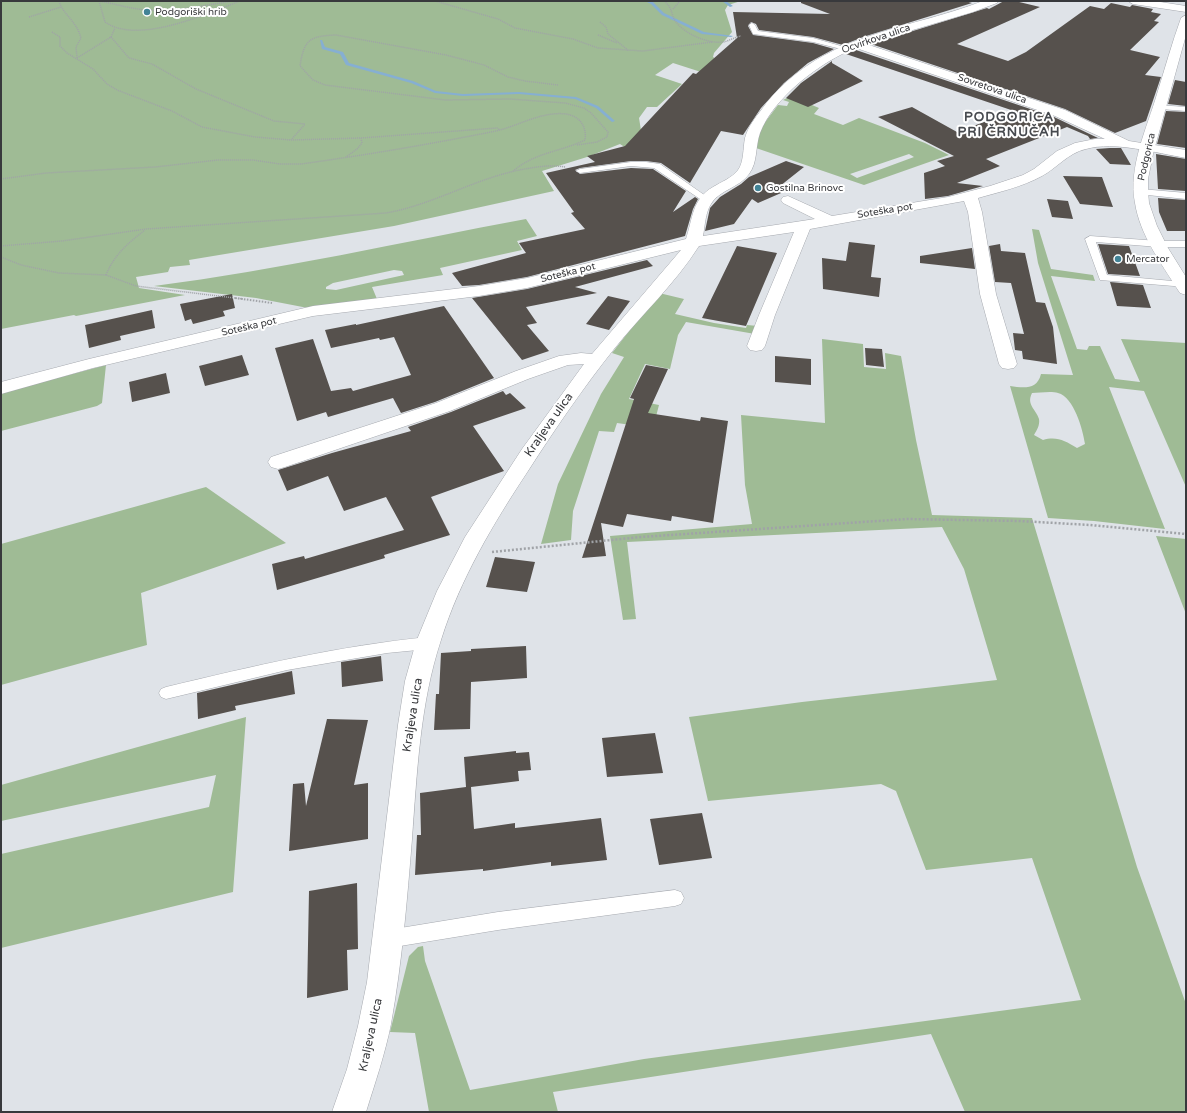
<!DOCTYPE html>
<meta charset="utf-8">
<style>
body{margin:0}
#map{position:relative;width:1187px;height:1113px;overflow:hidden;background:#dfe3e8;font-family:"Varela Round",sans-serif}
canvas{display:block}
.frame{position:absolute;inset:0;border:2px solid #38393c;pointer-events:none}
</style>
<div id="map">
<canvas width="1187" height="1113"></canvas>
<div class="frame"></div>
</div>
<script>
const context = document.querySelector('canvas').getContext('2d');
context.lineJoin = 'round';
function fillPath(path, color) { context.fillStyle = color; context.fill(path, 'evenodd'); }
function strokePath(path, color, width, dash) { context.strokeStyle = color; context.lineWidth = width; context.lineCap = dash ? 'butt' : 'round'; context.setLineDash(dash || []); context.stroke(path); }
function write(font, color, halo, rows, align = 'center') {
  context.font = font + ' "Varela Round",sans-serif'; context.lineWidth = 4; context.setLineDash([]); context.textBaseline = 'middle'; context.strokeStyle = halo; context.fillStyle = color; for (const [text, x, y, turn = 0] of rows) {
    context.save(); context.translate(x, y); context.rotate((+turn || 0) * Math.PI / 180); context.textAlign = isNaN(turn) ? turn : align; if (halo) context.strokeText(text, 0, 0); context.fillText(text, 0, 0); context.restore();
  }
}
fillPath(new Path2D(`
 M1 1H741L728 5 725 10 732 32 714 53 713 57 723 64 701 72 673 63 655 75 682 84 657 107H647L639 118 646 161 620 144 587 157 542 171 554 191 394 226 189 260 190 265 170 267 168 272 136 277 139 288 185 295 76 316 74 315 1 329Z
 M791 96 819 108 814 114 843 125 859 118 925 143 949 155 864 185 756 148 760 129 778 105 787 106 789 102 783 100ZM909 154 914 157 857 178 850 174Z
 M526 219 537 236 517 241 522 250 440 268 443 275 372 287 377 299 308 308 256 298 154 286C279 270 402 242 526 219ZM394 270 402 271 404 275 336 290 326 289V287L333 283Z
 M1032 229 1039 230 1051 269 1093 275 1095 281 1051 276 1077 349 1087 350 1089 346H1100L1115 379 1140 382 1121 339 1186 343V487L1144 391 1109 387 1165 529 1094 521 1048 518 1010 386C1024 388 1037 390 1041 374L1073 375 1038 263ZM1032 393C1039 393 1051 391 1058 393 1074 397 1083 430 1085 444L1077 448C1065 441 1057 436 1043 440L1034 435C1037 430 1040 425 1039 419 1036 409 1026 405 1032 393Z
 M659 293 684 299 675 314 714 323 746 328 747 325 758 326 755 334 686 322 678 335 670 369 645 364 629 399 659 405 653 428 617 423 614 432 599 431 573 511 571 540 541 544 558 484 601 394 624 357 612 353Z
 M822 339 863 344 864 367 886 369 885 353 901 356 916 440 932 515 1032 518 1137 867 1186 1004V1112H965L931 1034 553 1092 558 1112H429L415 1033 390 1032 409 956 418 947 423 946 425 961 470 1090 644 1059 1081 1000 1032 858 926 870 896 791 881 784 708 801 689 717 802 702 997 680 964 569 942 527 627 542 636 619 623 620 610 536 752 524 745 485 741 415 825 423Z
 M106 365 102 403 97 406 1 431V393Z
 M206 487 286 543 141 593 147 645 1 685V544Z
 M1156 536 1186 539V614Z
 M246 717 233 892 1 948V854L209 807 216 775 1 821V785Z`), '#9fbb95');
fillPath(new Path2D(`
 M645 1 653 2 664 13 704 32 733 36 731 37 702 34 662 15 651 4Z
 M722 1H726L733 6 730 7Z
 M320 40H322L325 47 343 52 349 63 413 81 436 91 463 94 519 92 576 97 598 106 615 121 612 122 596 108 575 99 519 94 463 96 435 93 411 83 346 65 340 54 322 49Z`), '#86afd2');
fillPath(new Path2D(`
 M801 1H965L972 3 863 37 843 45 813 37 759 30 756 24 751 22 748 26 753 35 813 43 834 49 808 63 784 83 761 108 743 135 721 131 690 183 661 163 646 161H631L580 168 575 170 580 174 631 168 653 169 686 191 673 212 695 197 698 199 693 209 685 236 527 277 479 285 462 286 452 273 526 253 519 243 585 229 571 213 574 212 546 173 595 162 587 156 625 146 693 73 696 74 737 38 733 12 830 14 801 3Z
 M1004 1H1015L1040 7 957 44 1008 61 1026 52 1090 6 1104 9 1111 3 1130 7 1132 5 1153 9 1151 12 1161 14 1154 21 1159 22 1130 50 1160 57 1145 75 1161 77 1146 121 1115 133 1065 109 871 44 987 8 989 9Z
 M856 50 1054 117 1098 138 1090 139 1088 136 1067 127 986 159 1000 166 957 183 983 186 948 196 925 199 924 173 945 166 937 161 954 156 878 117 912 107 957 132 1014 111 846 54Z
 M832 61V63L863 81 808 107 786 98 801 83Z
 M1175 80 1186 82V106L1168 104Z
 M1166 111 1186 112V148L1157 144Z
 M1110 148H1121L1131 165 1110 164 1096 149Z
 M1156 154 1186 159V191L1158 189Z
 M786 161 804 167 780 186 788 190 758 203 752 199 734 224 705 231 710 208 720 197 741 184 749 177Z
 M1063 176 1102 177 1113 207 1080 204Z
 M1158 198 1186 200V231H1167L1159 212Z
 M1047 199 1068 201 1073 219 1052 217Z
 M849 242 875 245 871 277 881 278 879 297 823 289 822 258 846 261Z
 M1000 244 1001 251 1025 253 1036 302 1045 303 1053 327 1057 364 1023 359 1022 351 1015 350 1013 333 1024 334 1011 283 995 282 989 246Z
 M1098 244 1129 246 1140 276 1108 274Z
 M737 246 777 253 746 326 702 318Z
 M972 248 975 269 920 263V256Z
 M647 260 653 266 575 287 597 293 526 307 537 323 527 325 549 351 522 360 472 298 527 289Z
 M1110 282 1143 285 1151 308 1117 306Z
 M232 294 235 308 223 311 225 316 193 324 191 319 185 321 180 304Z
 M608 296 630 301 609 330 586 324Z
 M444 306 494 378 435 402 401 413 393 398 328 417 326 412 297 421 275 348 313 339 331 391 351 388 353 391 411 375 394 337 380 340 379 338 331 348 325 330 356 324V325Z
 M152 310 155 328 120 336 121 340 89 348 85 325Z
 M865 348 882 349 884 367 866 365Z
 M242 355 249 375 205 386 199 366Z
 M775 356 811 359V385L775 382Z
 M646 365 668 369 648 413 700 421 701 417 728 421 713 523 672 516 671 521 627 514 623 527 601 523 606 556 582 558 634 399 630 398Z
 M166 373 170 393 132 402 129 382Z
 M503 391 506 395 510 393 526 408 473 426 504 471 431 497 450 535 384 555 385 558 277 590 272 564 304 556 305 559 404 530 386 497 344 511 328 476 287 491 278 470 332 453 411 431 408 427 451 412Z
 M495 557 535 562 527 592 486 587Z
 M526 646 527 678 471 682 470 729 434 730 436 694H439L441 653 471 651V649Z
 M381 656 383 681 342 687 341 662Z
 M292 671 295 694 235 706 236 710 198 719 197 693Z
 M327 719 368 720 354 785 368 783V839L289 851 293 784 304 783 306 806Z
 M655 733 663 773 607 777 602 738Z
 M516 751V753L529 752 531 770 518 771 519 781 471 787 474 829 515 823V828L601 818 607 860 551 866V862L483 871V869L415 875 417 835H421L420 793 466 787 464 757Z
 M702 813 712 858 659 865 650 819Z
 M357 883 358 949 347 950 348 990 307 998 309 891Z`), '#56514d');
const service = new Path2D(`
 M752 23 755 25 758 31 813 38 848 48 845 50 813 42 753 34 749 25Z
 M1157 105 1186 107V111L1160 109H1157Z
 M631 162H646L660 164 710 199 706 202 703 201 654 168 631 166 580 173 576 171 580 169Z
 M1141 189 1186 193V199L1138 194 1137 192Z
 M1090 236 1159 241H1186V247H1159L1096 242 1107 275 1183 282 1186 283V287L1100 280 1085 239Z
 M428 637 433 639 435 643 433 647 428 649 387 653 287 670 166 699 161 697 159 693 161 689 166 687C254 666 338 646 428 637Z
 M675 890 681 892 684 898 681 904 675 906 498 930 388 948 382 945 379 939 382 933 388 930 498 912Z`);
const minor = new Path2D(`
 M983 1H998L997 3 973 12 866 44 1065 110 1129 141 1186 150V158C1156 153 1115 141 1086 149 1068 153 1057 168 1042 176 1022 187 999 192 978 198L982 212 996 294 1017 364 1014 368 1008 369 1002 368 999 364 980 294 968 212 964 201 810 229 775 315 765 346 762 350 756 351 750 350 747 346 759 315 794 232 699 246C675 284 642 314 614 349 583 388 555 429 528 471 493 524 460 579 441 640 420 703 417 773 412 839 407 901 402 963 391 1024 385 1054 375 1083 366 1112H332L347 1069 358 1026 367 982 398 725 405 681 416 642 437 591 465 537 522 449 584 364 568 365 528 379 450 411 285 467 278 469 271 467 268 462 271 457 436 403 516 371 559 356 581 353 592 354 681 250 527 288 479 296 313 316 93 368 1 394V382L89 359 313 306 479 286 527 278 686 239C693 218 692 199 713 187 721 182 732 178 738 170 744 162 743 148 745 138 748 127 755 118 762 109 819 33 902 32 983 1ZM856 48 1055 116 1105 139H1095L1075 143 1057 151 1034 169 1023 175 990 186 948 197 832 216 788 196 783 197 781 200 783 203 815 219 703 236C705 226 705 213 711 204 719 190 739 188 749 174 758 162 755 147 760 133 773 98 821 61 856 48Z
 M1128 1H1154L1186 6V12L1133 4Z`);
const secondary = new Path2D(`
 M1186 15V35L1153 154 1148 179V191L1149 203 1157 226 1168 248 1186 277V295L1180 293 1178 290C1161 263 1140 235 1135 203 1128 167 1147 128 1157 94 1165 68 1172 43 1181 18Z`);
strokePath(service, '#a6a9af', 1);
strokePath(minor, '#a6a9af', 1);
strokePath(secondary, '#a6a9af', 1);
strokePath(new Path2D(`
 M59 1C64 16 76 20 81 38L76 47 77 58
 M98 1C112 3 124 7 138 9 169 14 203 5 234 1
 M99 1 105 22C138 45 206 14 240 1
 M435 1 498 19 515 28 573 39 598 48 643 51 712 42
 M664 1C674 9 670 14 676 22 685 34 708 44 723 42 729 41 735 37 741 36
 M673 9 680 1
 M29 17 61 7
 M600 22 606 27 608 34 629 51
 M52 32 60 37V46L67 53 93 69 107 84 117 90 172 111 202 127 255 137 291 140 361 138 362 143 357 149 346 157
 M598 35 617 43
 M111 37 129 58 152 64 196 89 274 121 305 124 291 140
 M77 58 111 37 115 28
 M558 85 525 81 508 77 484 65 446 55 336 35C309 36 304 40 300 66L313 80 325 85 445 100 510 99 565 103 584 108 591 113 608 132 607 137 597 142 577 145
 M361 138 497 128 500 130
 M1 179 46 173 155 167 218 160H253L280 164H301C366 155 431 144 496 131 518 126 542 111 566 114 580 116 587 127 585 140 560 152 536 152 513 171
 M1 246 62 241 146 229 386 213C437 204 480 175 531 168 542 166 554 165 565 167
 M1 257 21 265 59 273 106 275 136 286 243 299
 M106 275C114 255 128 243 145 230`), '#a0a3a7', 1.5, [1, 1]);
strokePath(new Path2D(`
 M235 298 272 303`), '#a0a3a7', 2, [1.5, 1.5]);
strokePath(new Path2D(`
 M492 552 641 537 907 519 1020 521 1090 525 1186 534`), '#a0a3a7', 2.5, [2, 2]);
fillPath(service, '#fff');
fillPath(minor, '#fff');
fillPath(secondary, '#fff');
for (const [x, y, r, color] of [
 [147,12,4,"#428396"],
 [758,188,4,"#428396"],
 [1118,259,4,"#428396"]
]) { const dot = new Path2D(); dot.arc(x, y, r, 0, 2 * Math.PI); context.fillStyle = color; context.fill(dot); strokePath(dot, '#fff', 1.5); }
write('10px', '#38393c', '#fff', [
 ["Podgoriški hrib",155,12],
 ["Gostilna Brinovc",766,188],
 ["Mercator",1126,259]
], 'left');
write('10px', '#38393c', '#fff', [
 ["Ocvirkova ulica",876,39,-19],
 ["Sovretova ulica",992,89,19],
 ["Podgorica",1147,157,-77],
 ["Soteška pot",885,211,-9],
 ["Soteška pot",568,273,-14],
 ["Soteška pot",249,327,-13]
]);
write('12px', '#38393c', '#fff', [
 ["Kraljeva ulica",549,425,-55],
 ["Kraljeva ulica",413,715,-81],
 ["Kraljeva ulica",371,1035,-78]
]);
context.letterSpacing = '1px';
write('bold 13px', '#474a4f', '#fff', [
 ["PODGORICA",1009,118],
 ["PRI ČRNUČAH",1009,133]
]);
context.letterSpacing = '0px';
</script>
